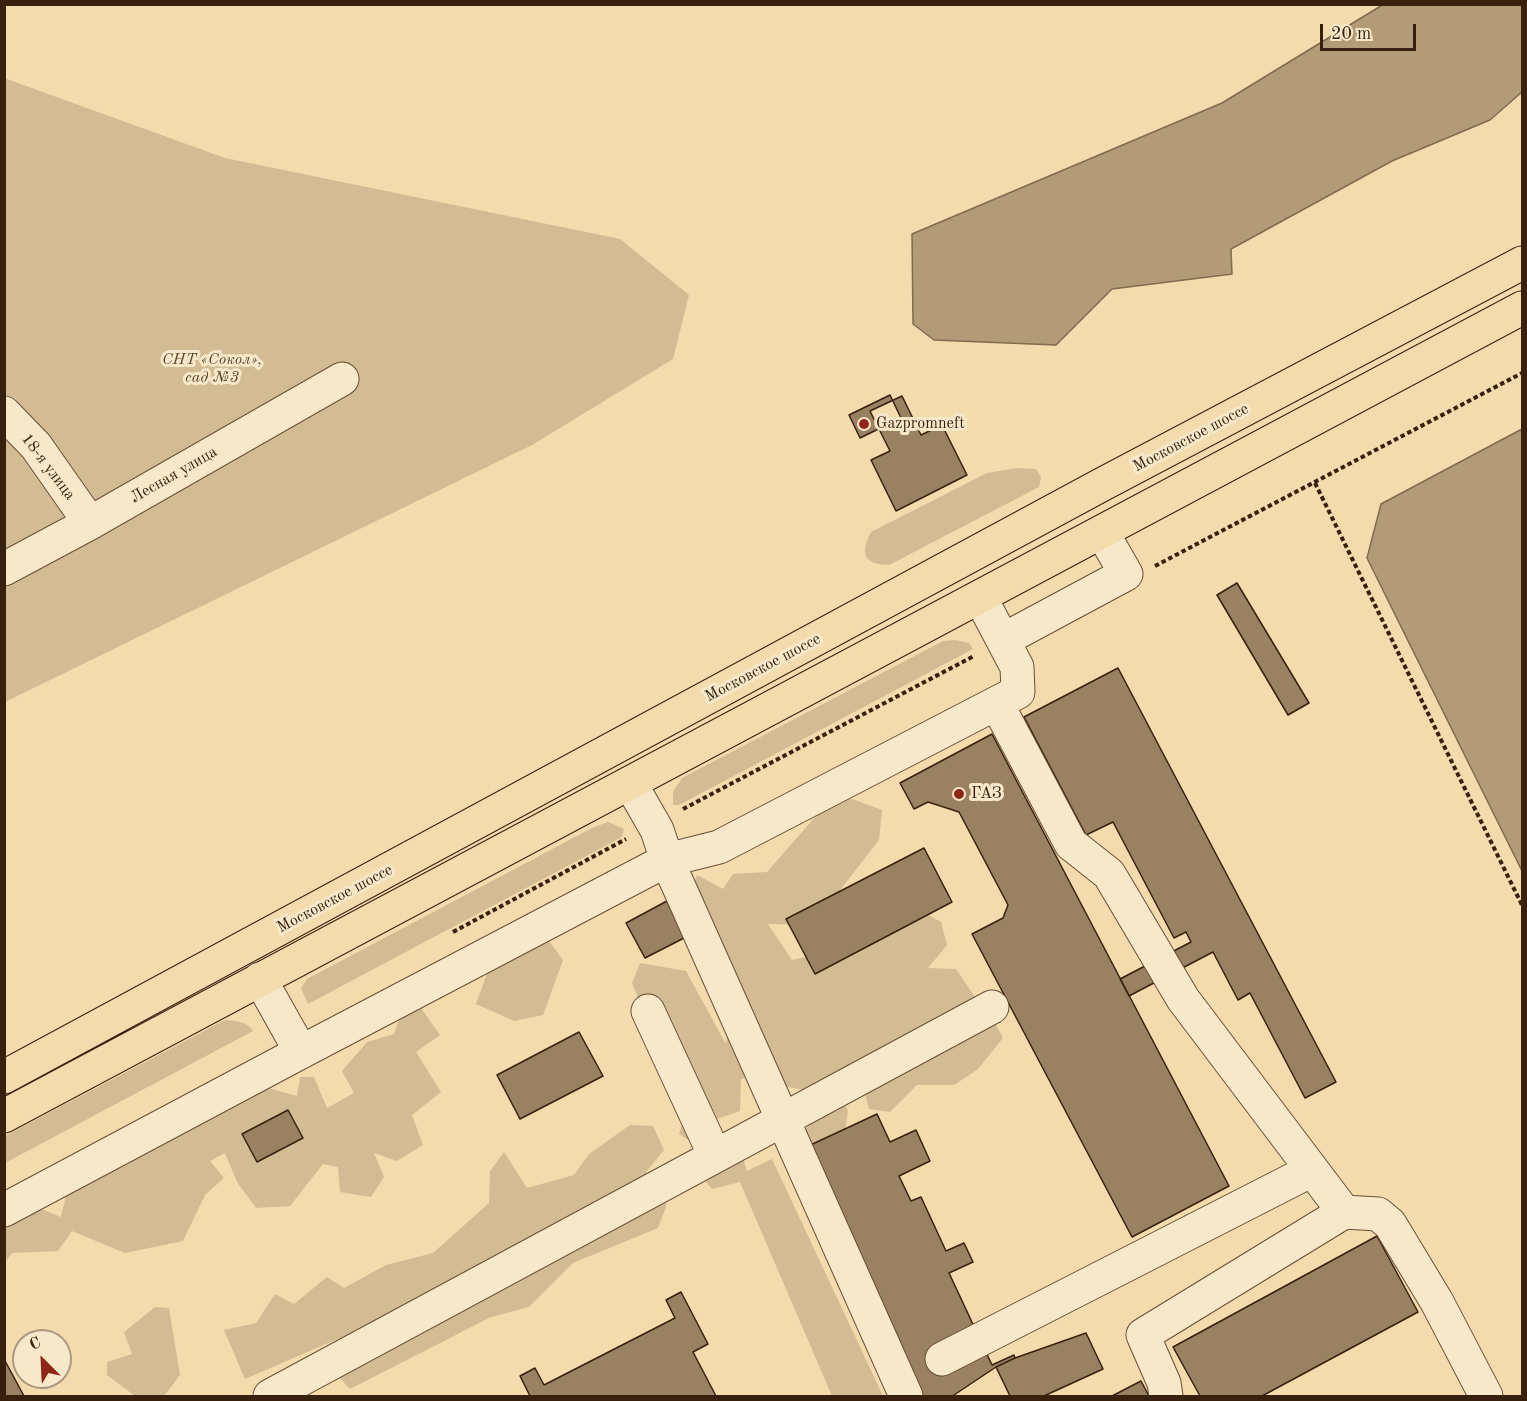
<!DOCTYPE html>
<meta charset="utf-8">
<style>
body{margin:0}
#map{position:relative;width:1527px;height:1401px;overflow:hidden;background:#f3dbae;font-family:"Old Standard TT",serif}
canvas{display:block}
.frame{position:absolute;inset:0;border:6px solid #38200e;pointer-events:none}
.north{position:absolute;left:12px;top:1329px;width:60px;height:60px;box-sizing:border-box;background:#f7e8ca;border:2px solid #ab987f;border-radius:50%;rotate:336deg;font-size:16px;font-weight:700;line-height:24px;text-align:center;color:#38200e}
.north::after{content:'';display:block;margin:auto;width:21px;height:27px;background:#8f2418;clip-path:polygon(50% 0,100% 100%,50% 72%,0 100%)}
.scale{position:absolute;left:1320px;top:24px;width:96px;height:27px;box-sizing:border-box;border:3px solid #38200e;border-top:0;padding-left:8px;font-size:18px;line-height:21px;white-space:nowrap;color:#38200e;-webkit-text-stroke:4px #f7e8ca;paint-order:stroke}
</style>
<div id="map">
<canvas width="1527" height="1401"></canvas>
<div class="frame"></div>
<div class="north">С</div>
<div class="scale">20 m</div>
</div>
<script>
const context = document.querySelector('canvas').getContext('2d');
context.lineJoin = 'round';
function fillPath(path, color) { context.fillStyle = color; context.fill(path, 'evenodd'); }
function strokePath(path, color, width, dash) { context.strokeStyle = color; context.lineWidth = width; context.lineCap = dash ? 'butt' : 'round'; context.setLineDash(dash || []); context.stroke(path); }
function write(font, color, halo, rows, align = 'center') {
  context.font = font + ' "Old Standard TT",serif'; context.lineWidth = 6; context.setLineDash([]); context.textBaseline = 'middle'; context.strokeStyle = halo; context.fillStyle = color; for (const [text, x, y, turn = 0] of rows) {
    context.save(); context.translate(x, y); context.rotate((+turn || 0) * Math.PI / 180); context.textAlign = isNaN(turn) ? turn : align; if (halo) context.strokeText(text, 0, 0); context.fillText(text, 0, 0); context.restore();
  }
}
fillPath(new Path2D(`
 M4 78 225 158 620 239 689 295 673 359 532 445 5 702Z
 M1017 468 1036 469 1041 477 1039 487 889 565C863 565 860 552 871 532L987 473Z
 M955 640 969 643 973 649 679 805H673V792L682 778 943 641Z
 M847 797 882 810 879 840 813 925 768 924 792 960 855 946 914 907 941 922 947 945 928 968 956 969 977 1000 804 1090 783 1086 767 1069 741 1079 740 1111 717 1119 720 1131 737 1140 747 1171 772 1159 883 1396H832L740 1182 712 1189 699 1174 703 1149 679 1134 686 1112 632 983 640 963 686 971 726 1044 733 994 686 908 697 875 723 889 733 874 767 872 816 816Z
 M608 822 624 829 622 837 308 1004 301 988 307 979 592 828Z
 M543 933 563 960 543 1015 514 1021 476 1004 490 965Z
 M421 1008 440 1035 416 1052 441 1092 412 1115 423 1145 397 1161 374 1153 384 1177 371 1197 340 1192 338 1167 323 1164 290 1206 256 1208 237 1182 225 1153 210 1161 224 1178 205 1195 183 1241 125 1253 72 1231 58 1251 12 1253 5 1262V1216L29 1204 61 1217 67 1191 268 1088 297 1096 300 1077H314L327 1108 354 1093 342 1071 367 1042 394 1034 402 1011ZM288 1110 303 1139 257 1162 242 1134Z
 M993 1019 1003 1038 978 1069 954 1085H917L890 1112 869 1109 864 1090Z
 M225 1020C235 1021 247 1021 253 1031L5 1163V1136Z
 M842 1103 848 1110 845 1132 860 1194 781 1126 807 1128 809 1123Z
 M630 1125 653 1126 664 1150 646 1172 667 1194 666 1207 658 1228 573 1263 529 1307 491 1317 350 1389 321 1358 343 1347 340 1338 245 1379 224 1330 256 1323 275 1294 294 1304 327 1277 344 1288 386 1265 433 1253 489 1203 490 1171 504 1152 527 1188 574 1175 589 1154Z
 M155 1307 169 1308 180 1375 164 1396H135L107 1375V1362L132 1354 124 1332Z`), '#d3bb93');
const water = new Path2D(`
 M1384 4 1522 5V92L1490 120 1392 161 1231 249 1232 274 1112 289 1056 345 934 340 913 324 912 234 1222 103Z
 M1522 429V871L1367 558 1381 504Z`);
fillPath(water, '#b39b78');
strokePath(water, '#826a4e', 1.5);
const building = new Path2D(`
 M890 395 901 418 860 438 849 415Z
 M902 396 921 435 942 425 967 475 896 511 871 460 890 451 870 411Z
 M1237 583 1309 703 1288 715 1217 595Z
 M1118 668 1336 1082 1305 1098 1250 993 1238 1000 1213 952 1129 996 1120 979 1191 942 1186 932 1174 938 1113 822 1086 835 1024 717Z
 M992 734 1229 1186 1132 1237 972 934 1003 918 1008 905 959 812 928 802 914 809 900 783Z
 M924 848 952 902 815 974 786 919Z
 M667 901 686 937 645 958 626 923Z
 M579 1032 603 1076 520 1119 497 1075Z
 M288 1110 303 1138 257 1162 242 1134Z
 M877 1114 890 1142 916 1130 930 1161 899 1176 911 1201 921 1197 946 1251 964 1243 973 1262 949 1273 992 1365 1014 1355 1015 1358 996 1367 1010 1396H921L804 1148Z
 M1377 1236 1418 1312 1262 1396H1200L1173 1347Z
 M681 1292 708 1344 693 1352 716 1396H530L520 1376 535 1368 544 1385 675 1318 666 1300Z
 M1086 1333 1103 1369 1044 1396H955L954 1395 996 1367 1015 1358Z
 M4 1359 24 1396H4Z
 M1141 1381 1149 1396H1112Z`);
fillPath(building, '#998161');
strokePath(building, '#38200e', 1.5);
const minor = new Path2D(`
 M4 413 36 446 90 523
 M4 569 90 523 342 379
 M1003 640 1126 574 1102 532
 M997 704 1071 844 1109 874 1183 999 1344 1212 1378 1214 1390 1224 1437 1302 1486 1396
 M630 783 657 830 667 860 906 1396
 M260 979 301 1052
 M648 1011 715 1156
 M4 1210 301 1052 667 860 719 847 1018 692 1017 667 980 597
 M942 1359 1312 1170
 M270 1396 992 1007
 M1166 1396 1164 1383 1143 1335 1344 1212`);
const major = new Path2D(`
 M4 1077 1103 484 1522 263
 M4 1116 1522 308`);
strokePath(minor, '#674f36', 35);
strokePath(major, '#38200e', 35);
strokePath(new Path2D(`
 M1315 483 1522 905
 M1155 566 1522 373
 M683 809 974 656
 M453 932 626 839`), '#38200e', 4, [4.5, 3]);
strokePath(minor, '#f7e8ca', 33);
strokePath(major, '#f3dbae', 33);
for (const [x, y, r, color] of [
 [864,424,6,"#8f2418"],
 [959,794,6,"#8f2418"]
]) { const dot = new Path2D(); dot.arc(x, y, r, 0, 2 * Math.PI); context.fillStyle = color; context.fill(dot); strokePath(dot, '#f7e8ca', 2); }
write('italic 16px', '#5f472f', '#f7e8ca', [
 ["СНТ «Сокол»,",212,360],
 ["сад №3",212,378]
]);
write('16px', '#38200e', '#f7e8ca', [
 ["Gazpromneft",876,424],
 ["ГАЗ",971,794]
], 'left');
write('16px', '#38200e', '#f7e8ca', [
 ["Московское шоссе",1191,438,-28],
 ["18-я улица",48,467,53],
 ["Лесная улица",174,475,-30],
 ["Московское шоссе",763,668,-28],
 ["Московское шоссе",335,899,-28]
]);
</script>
